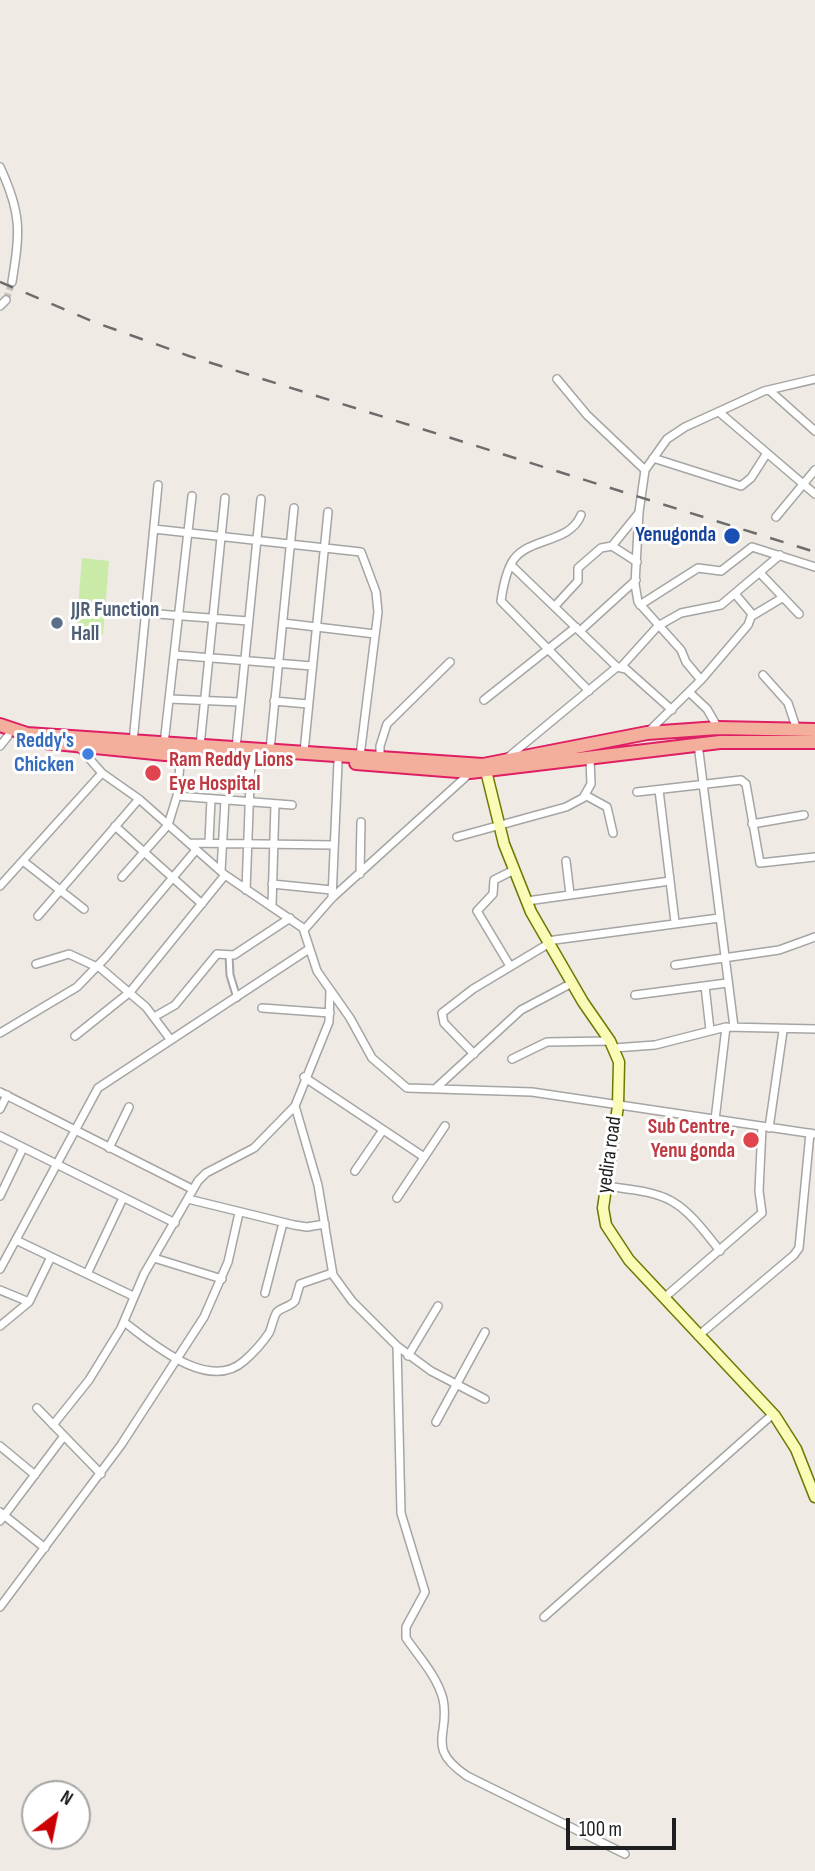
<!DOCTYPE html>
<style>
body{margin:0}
#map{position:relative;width:815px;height:1871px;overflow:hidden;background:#efebe4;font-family:"Sofia Sans Condensed",sans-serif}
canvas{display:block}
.north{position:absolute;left:21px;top:1780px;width:70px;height:70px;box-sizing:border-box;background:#fff;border:2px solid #a5a5a5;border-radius:50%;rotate:32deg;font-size:19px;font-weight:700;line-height:28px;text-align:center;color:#1e1e1e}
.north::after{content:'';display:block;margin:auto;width:24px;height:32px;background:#cc0003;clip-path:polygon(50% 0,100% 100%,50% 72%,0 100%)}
.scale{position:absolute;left:566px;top:1818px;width:110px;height:32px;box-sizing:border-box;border:4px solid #1e1e1e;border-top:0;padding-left:9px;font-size:21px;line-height:24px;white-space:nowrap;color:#1e1e1e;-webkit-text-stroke:5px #fff;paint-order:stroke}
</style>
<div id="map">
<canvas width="815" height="1871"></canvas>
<div class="north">N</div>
<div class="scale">100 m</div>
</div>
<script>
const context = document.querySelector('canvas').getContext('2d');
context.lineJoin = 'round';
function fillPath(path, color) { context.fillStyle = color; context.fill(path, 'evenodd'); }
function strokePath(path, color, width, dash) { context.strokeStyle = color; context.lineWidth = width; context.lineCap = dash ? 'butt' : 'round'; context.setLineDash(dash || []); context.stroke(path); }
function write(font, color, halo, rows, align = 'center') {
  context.font = font + ' "Sofia Sans Condensed",sans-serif'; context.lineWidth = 6; context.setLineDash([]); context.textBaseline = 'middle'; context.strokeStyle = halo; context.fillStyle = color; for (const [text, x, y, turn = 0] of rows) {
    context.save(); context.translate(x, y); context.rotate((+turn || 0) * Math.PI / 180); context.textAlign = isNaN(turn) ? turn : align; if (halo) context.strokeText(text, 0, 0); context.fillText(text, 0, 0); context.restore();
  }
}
fillPath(new Path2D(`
 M82 558 109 561 103 635 76 631Z`), '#caeba8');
strokePath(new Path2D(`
 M6 300 12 282`), '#c5c2bc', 7, [7, 3.5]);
const pedestrian = new Path2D(`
 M229 955 230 975 237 998`);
const minor = new Path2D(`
 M0 167C22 214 20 232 12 282
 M0 306 6 300
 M557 379 587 415 645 470
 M769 390 815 431
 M719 412 815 494
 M653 458 741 486 751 478 767 453
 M581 515C570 543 531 537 514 559 506 570 503 587 501 601L589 691
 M776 517 815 470
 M154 529 361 552 376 592 378 612 360 756
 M612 546 638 514
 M511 565 617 667
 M760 573 799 614
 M640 605 698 568 721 571 752 547 815 567
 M555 606 578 581V568L601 548 612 546 637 562
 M145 613 248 621
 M752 616 782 598
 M283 623 375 634
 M580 631 636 580
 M175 655 312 666
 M621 667 658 626 681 613 721 605 780 555
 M763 675 788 703 797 730
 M701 680 686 662 681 650 638 602 635 584 639 512 645 470 667 439 685 427 764 391 815 379
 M689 692 707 709 718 728
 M170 699 239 702
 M484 700 576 627
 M274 701 308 704
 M647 733 701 680 748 625 752 614 736 595
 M133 742 158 485
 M164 744 192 496
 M698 744 734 1027
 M0 746 8 736
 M200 746 225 498
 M79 747 102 773 139 799 225 875 303 928 317 971 350 1018 372 1058 407 1088 532 1092 815 1134
 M236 748 261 499
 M270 750 294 508
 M304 752 328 512
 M380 758V746L387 724 450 662
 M506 759 617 667 626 669 672 710
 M659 790 675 922
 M637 792 741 780 746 784 760 863 815 857
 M585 795 607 807 613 833
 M177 796 292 805
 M752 824 804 815
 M115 826 202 904
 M457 837 566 807 583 798 591 784 590 759
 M209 842 211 799
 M189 843 333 845
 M23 861 84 909
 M566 861 570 894
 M221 871 225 800
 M360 874 361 822
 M122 877 168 825 177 796 181 754
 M272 884 332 890
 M0 886 102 773
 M246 890 251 757
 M332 898 338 762
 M527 901 670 881
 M272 905 275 804
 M38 916 139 799
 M304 930 332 898 470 773
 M547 941 719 918
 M36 964 69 954 97 967
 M675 965 779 950 815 937
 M98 966 146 1007 170 1039
 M510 966 477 911 493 894 494 880 514 870
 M705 986 710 1030
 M330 990 329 1022 295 1106 318 1185 333 1275 352 1301 397 1346 401 1513 425 1592 406 1627V1638C419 1657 437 1676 443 1699 451 1734 424 1747 467 1776L625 1854
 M635 995 727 983
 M262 1008 330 1013
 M154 1017 175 1005 217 954 234 955 290 918
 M0 1033 77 987 106 957 196 850
 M75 1036 130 992 225 875
 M614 1048 655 1045 726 1027 815 1029
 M474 1054 444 1023 442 1013 473 989 548 944
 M512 1059 547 1042 610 1041
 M304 1077 424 1157
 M436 1088 521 1010 572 983
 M0 1092 192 1189
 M0 1109 7 1095
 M715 1120 726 1027
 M769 1128 783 1031
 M0 1136 175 1223
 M109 1148 129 1107
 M355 1171 383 1130
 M605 1186C672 1194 678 1197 720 1251
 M0 1196 23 1148
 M397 1198 445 1126
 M188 1199 294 1225 307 1227 325 1224
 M18 1241 133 1296
 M154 1258 222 1279
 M0 1269 98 1088 309 949
 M87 1274 123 1198
 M0 1290 29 1302
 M265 1293 283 1223
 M664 1298 762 1213 759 1191 762 1127
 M124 1322C151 1342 208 1393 244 1361 252 1354 263 1342 269 1333 272 1327 273 1318 277 1312 282 1307 290 1307 295 1301L300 1284 332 1273
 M0 1326 29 1302 51 1257
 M698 1336 794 1255 799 1248 810 1133
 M397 1346 431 1371 485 1399
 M408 1356 438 1306
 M37 1408 101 1474
 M436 1422 485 1332
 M53 1425 89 1380 121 1328 144 1274 198 1181 206 1173 254 1148 295 1106
 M0 1446 35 1475
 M0 1512 45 1548
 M0 1521 64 1436
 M0 1607 121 1445 204 1317 228 1262 239 1213
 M544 1617 773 1414`);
const secondary = new Path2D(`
 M486 771 504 844 531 912 583 1002 610 1041 619 1062 618 1106 603 1208 606 1225 629 1260 775 1416 796 1449 815 1497`);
const trunk = new Path2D(`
 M0 725 27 734 483 765 647 733 718 728 815 730
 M35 741 165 754 247 757
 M356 763 470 772 720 742H815`);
strokePath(pedestrian, '#a5a5a5', 9);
strokePath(minor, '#a5a5a5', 10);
strokePath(secondary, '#6e7902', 13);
strokePath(trunk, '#df1f64', 16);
strokePath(pedestrian, '#fff', 5);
strokePath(minor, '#fff', 7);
strokePath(secondary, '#f9fbb6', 10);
strokePath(trunk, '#f4ae9c', 12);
strokePath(new Path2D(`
 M0 282 94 322 189 356 815 552`), '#6c6c6c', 2.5, [14, 14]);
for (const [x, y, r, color] of [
 [732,536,9,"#1a4fb4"],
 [57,623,7,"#5c6f8a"],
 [88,754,7,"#3f7fe0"],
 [153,773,9,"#e0444e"],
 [751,1140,9,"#e0444e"]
]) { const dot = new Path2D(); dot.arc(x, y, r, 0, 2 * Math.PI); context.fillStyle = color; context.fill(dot); strokePath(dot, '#fff', 2.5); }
write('bold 21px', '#164399', '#fff', [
 ["Yenugonda",716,536]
], 'right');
write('bold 21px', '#4e5e75', '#fff', [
 ["JJR Function",71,611],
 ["Hall",71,635]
], 'left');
write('bold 21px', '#366cbe', '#fff', [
 ["Reddy's",74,742],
 ["Chicken",74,766]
], 'right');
write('bold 21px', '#be3a42', '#fff', [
 ["Ram Reddy Lions",169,761],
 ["Eye Hospital",169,785],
 ["Sub Centre,",735,1128,"right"],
 ["Yenu gonda",735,1152,"right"]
], 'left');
write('21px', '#1e1e1e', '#fff', [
 ["yedira road",610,1155,-82]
]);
</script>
